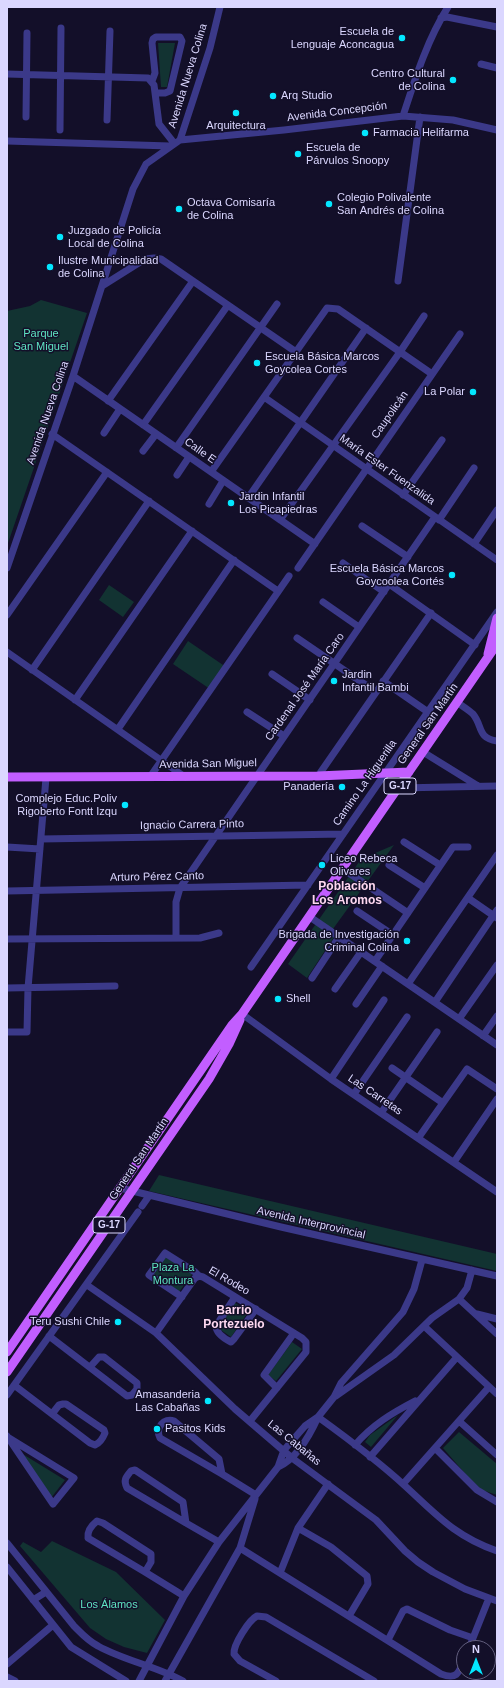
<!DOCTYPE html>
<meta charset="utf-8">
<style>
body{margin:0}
#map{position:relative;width:504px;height:1688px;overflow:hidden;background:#130f29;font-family:Arial,sans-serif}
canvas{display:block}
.frame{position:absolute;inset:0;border:8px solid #dbd7ff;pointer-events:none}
.north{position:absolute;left:456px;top:1640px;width:40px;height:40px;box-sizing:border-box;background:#130f29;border:1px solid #635f7f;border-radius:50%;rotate:0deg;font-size:11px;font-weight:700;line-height:16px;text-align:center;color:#dbd7ff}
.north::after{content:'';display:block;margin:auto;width:14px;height:18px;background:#03e7ff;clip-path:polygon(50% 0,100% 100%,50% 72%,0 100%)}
</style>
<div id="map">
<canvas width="504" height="1688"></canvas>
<div class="frame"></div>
<div class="north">N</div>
</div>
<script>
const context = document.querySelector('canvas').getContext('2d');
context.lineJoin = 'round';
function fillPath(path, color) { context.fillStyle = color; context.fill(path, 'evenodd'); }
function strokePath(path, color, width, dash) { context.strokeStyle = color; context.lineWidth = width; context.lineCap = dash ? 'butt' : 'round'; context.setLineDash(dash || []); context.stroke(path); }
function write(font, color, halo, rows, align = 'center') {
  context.font = font + ' Arial,sans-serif'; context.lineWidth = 3; context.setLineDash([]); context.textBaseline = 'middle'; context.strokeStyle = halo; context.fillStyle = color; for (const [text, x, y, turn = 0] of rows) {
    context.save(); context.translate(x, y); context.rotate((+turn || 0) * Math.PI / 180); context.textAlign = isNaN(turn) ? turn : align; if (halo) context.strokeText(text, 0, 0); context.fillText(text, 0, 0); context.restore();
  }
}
fillPath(new Path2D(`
 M158 43H175L167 87H161Z
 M41 300 87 313 7 546V311L30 306Z
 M109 585 134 602 123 617 99 600Z
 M188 641 226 667 210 689 173 664Z
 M394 845 330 933 334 937 307 978 288 964 361 859Z
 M159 1175 497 1254V1271L149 1191Z
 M165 1257 193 1273 179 1292 153 1275Z
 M235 1303 249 1311 231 1337 218 1328Z
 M292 1342 302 1349 276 1381 268 1375Z
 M398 1415 371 1447 365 1442 370 1435Z
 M459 1432 497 1464V1495L482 1490 468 1477 443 1448Z
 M21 1453 65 1480 51 1498Z
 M52 1541 116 1572 165 1620 147 1653 124 1647 106 1639 90 1628 20 1546 23 1542 41 1552Z`), '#123332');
strokePath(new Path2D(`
 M441 18 447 17 497 27
 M481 64 497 68
 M7 74 148 78 154 85 159 124 174 143
 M152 81 155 73 152 43 153 39 156 37H180L182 41 170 91 165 93H155
 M403 116C415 79 427 40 448 7
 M26 117 27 33
 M107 120 110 31
 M60 130 61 28
 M180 140 284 130 403 116 453 120 497 130
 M7 141 170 146
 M398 281 420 117
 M102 286 145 259 154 258 161 259 296 352
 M73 376 315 544
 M264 397 497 560
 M108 401 193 281
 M143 425 228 305
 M104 433 120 409
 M52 434 278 591
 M176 448 277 304
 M143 451 156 434
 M211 472 327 308 338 309 432 374
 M177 475 189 457
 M403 495 442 440
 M248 498 366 328
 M209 504 223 481
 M280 520 400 352 424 316
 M439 520 474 468
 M362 526 408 557
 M474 544 497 510
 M343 563 384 592
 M7 568 73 376 133 189 146 164 180 140 210 48 220 7
 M298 568 460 334
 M389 584 475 645
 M323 602 359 627
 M7 615 107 472
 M297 638 376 692
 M7 652 185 777
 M32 670 149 501
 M272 674 310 700
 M383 681 428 712
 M75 700 192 531
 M457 702C462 706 469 710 473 714 483 726 477 738 497 741
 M247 712 284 736
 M118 729 234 560
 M423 752 478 786
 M318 776 431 613
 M150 777 289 576
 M399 788 497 786
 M41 839 343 834
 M404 842 440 865
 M7 847 40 849
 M389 865 425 888
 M343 869 408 913
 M7 891 308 885
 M468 898 497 918
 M357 911 393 935
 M310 917 497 1045
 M176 938V902L180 888 435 517
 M7 939 200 938 219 933
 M375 961 453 847H468
 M251 967 497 612
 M312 978 339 937
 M408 984 497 855
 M7 988 115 986
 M335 989 361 952
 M435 1002 497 910
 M356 1004 382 966
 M242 1014 331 1079 497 1192
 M459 1019 497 965
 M7 1032H27L28 988 46 778
 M483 1036 497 1016
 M392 1068 443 1103
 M331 1079 384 1000
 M354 1094 407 1017
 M381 1113 437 1032
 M419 1137 467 1069 497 1089
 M454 1162 497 1099
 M120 1188 281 1227 497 1276
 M142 1206 149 1196
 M87 1285 156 1333 235 1409 292 1458 376 1520 405 1551 418 1562 433 1572 465 1589 497 1601
 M182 1297 149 1275 165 1253 195 1272 199 1276
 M235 1297 216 1326C216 1333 225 1339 231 1342L234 1339 256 1309
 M459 1299 497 1334
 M477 1314 497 1319
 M424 1326 497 1394
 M156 1333 195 1278 199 1276 203 1277 302 1338 306 1342V1352L250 1421
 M49 1336 127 1396 132 1395 137 1389V1383L104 1357H99L90 1367
 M14 1385 52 1414
 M277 1388 264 1375 294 1333
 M7 1395 138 1212
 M336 1396 394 1355 432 1318 459 1299 467 1288 472 1270
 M63 1404H66L104 1430 105 1433C103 1438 100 1443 95 1445L90 1443 52 1414 59 1405Z
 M318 1417C347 1438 377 1460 404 1485 436 1514 454 1536 497 1551
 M459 1421 497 1455
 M7 1436 53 1504 74 1478 9 1438
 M355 1445C372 1425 392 1413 415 1401
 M435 1448 477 1490 497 1502
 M370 1457 457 1357
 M278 1467C296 1459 310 1435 318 1417
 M135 1470 183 1502 186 1523 127 1488C123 1480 126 1477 131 1471Z
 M222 1474 160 1438C155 1428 164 1417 174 1421L219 1459 222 1474 256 1495
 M403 1484 489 1387
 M97 1521 103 1523 151 1554V1562L145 1572 88 1538C87 1531 92 1525 97 1521Z
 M186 1523 219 1542
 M298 1528 331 1547 367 1576 368 1584 349 1616
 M7 1543 74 1626C81 1633 88 1641 98 1646 125 1661 156 1666 183 1681
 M240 1548 441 1674C457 1680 459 1673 464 1660
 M7 1567 71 1647 126 1681
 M145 1572 184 1596
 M280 1573 298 1528 328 1484
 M33 1600 46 1592
 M388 1640 403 1611 407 1609 450 1630 473 1638
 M469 1648 489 1598
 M7 1664 53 1625
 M7 1677 15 1681
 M139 1681 184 1596 219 1542 278 1467 284 1450 305 1426 318 1417 334 1397 341 1383 403 1312 414 1289 422 1260
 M165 1681 240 1548 255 1499
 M276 1681 240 1661 234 1654C233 1645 249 1620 257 1616L266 1617 374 1681`), '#3b3989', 7);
strokePath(new Path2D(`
 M488 654 497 618
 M7 777 318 776 409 772
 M7 1352 232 1025 242 1014 497 644
 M7 1372 209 1079 229 1044 240 1020`), '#c25eff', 9);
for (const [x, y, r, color] of [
 [402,38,4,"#03e7ff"],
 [453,80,4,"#03e7ff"],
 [273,96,4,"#03e7ff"],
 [236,113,4,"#03e7ff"],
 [365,133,4,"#03e7ff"],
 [298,154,4,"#03e7ff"],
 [329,204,4,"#03e7ff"],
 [179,209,4,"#03e7ff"],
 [60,237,4,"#03e7ff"],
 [50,267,4,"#03e7ff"],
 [257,363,4,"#03e7ff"],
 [473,392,4,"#03e7ff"],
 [231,503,4,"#03e7ff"],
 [452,575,4,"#03e7ff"],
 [334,681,4,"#03e7ff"],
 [342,787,4,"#03e7ff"],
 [125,805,4,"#03e7ff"],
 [322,865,4,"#03e7ff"],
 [407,941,4,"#03e7ff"],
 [278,999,4,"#03e7ff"],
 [118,1322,4,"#03e7ff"],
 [208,1401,4,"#03e7ff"],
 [157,1429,4,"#03e7ff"]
]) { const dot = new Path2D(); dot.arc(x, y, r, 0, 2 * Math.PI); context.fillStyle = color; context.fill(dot); strokePath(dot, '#130f29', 1.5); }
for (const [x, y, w] of [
 [400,786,32],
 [109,1225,32]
]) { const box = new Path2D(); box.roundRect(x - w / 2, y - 8, w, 16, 3); context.fillStyle = '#130f29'; context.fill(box); strokePath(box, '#dbd7ff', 1); }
write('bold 10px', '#dbd7ff', null, [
 ["G-17",400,786],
 ["G-17",109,1225]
]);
write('11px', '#dbd7ff', '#130f29', [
 ["Escuela de",394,32,"right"],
 ["Lenguaje Aconcagua",394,45,"right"],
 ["Centro Cultural",445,74,"right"],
 ["de Colina",445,87,"right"],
 ["Arq Studio",281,96],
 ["Arquitectura",236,126,"center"],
 ["Farmacia Helifarma",373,133],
 ["Escuela de",306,148],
 ["Párvulos Snoopy",306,161],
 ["Colegio Polivalente",337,198],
 ["San Andrés de Colina",337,211],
 ["Octava Comisaría",187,203],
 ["de Colina",187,216],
 ["Juzgado de Policía",68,231],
 ["Local de Colina",68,244],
 ["Ilustre Municipalidad",58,261],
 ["de Colina",58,274],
 ["Escuela Básica Marcos",265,357],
 ["Goycolea Cortes",265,370],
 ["La Polar",465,392,"right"],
 ["Jardin Infantil",239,497],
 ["Los Picapiedras",239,510],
 ["Escuela Básica Marcos",444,569,"right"],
 ["Goycoolea Cortés",444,582,"right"],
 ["Jardin",342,675],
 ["Infantil Bambi",342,688],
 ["Panadería",334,787,"right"],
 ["Complejo Educ.Poliv",117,799,"right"],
 ["Rigoberto Fontt Izqu",117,812,"right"],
 ["Liceo Rebeca",330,859],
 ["Olivares",330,872],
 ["Brigada de Investigación",399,935,"right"],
 ["Criminal Colina",399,948,"right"],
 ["Shell",286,999],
 ["Teru Sushi Chile",110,1322,"right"],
 ["Amasanderia",200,1395,"right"],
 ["Las Cabañas",200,1408,"right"],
 ["Pasitos Kids",165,1429]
], 'left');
write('11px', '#dbd7ff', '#130f29', [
 ["Avenida Nueva Colina",188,76,-73],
 ["Avenida Concepción",337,112,-7],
 ["Avenida Nueva Colina",48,413,-71],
 ["Caupolicán",390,415,-55],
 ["Calle E",200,451,35],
 ["María Ester Fuenzalida",387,470,35],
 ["Cardenal José María Caro",305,687,-55],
 ["General San Martín",428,724,-55],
 ["Avenida San Miguel",208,764,-1],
 ["Camino La Higuerilla",365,783,-55],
 ["Ignacio Carrera Pinto",192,825,-1],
 ["Arturo Pérez Canto",157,877,-1],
 ["Las Carretas",375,1095,34],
 ["General San Martín",139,1159,-56],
 ["Avenida Interprovincial",311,1223,13],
 ["El Rodeo",229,1281,30],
 ["Las Cabañas",294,1443,39]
]);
write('11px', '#5ee4c2', '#130f29', [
 ["Parque",41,334],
 ["San Miguel",41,347],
 ["Plaza La",173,1268],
 ["Montura",173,1281],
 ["Los Álamos",109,1605]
]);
write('bold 12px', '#ffd9f1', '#130f29', [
 ["Población",347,887],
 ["Los Aromos",347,901],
 ["Barrio",234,1311],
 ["Portezuelo",234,1325]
]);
</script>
